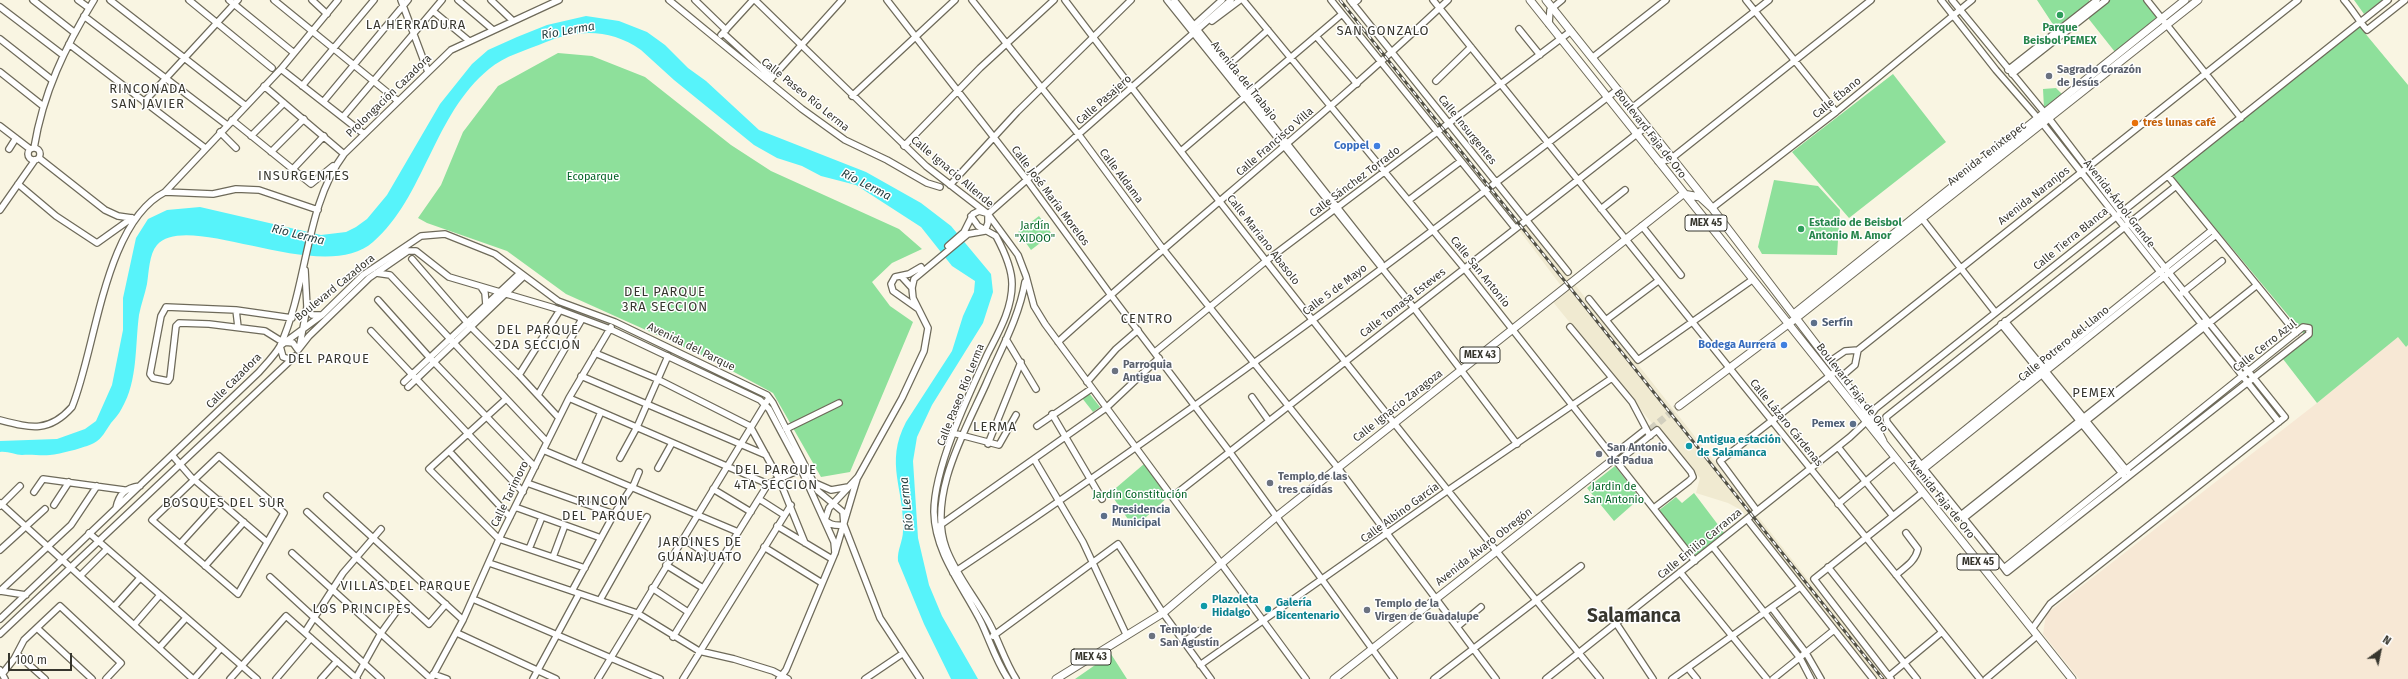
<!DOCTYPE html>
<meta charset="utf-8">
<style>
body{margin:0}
#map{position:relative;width:2408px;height:679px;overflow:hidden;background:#f9f5e2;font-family:"Fira Sans",sans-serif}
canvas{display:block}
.north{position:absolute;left:2360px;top:631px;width:40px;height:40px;-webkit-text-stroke:3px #fff;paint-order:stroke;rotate:33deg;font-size:11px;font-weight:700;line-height:16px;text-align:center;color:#37362e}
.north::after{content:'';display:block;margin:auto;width:14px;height:18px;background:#37362e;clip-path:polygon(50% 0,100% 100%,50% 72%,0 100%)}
.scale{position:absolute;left:8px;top:653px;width:64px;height:18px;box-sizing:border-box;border:2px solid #37362e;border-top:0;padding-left:5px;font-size:12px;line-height:14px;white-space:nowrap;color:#37362e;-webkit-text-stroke:3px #fff;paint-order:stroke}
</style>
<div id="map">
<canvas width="2408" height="679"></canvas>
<div class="north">N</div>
<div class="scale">100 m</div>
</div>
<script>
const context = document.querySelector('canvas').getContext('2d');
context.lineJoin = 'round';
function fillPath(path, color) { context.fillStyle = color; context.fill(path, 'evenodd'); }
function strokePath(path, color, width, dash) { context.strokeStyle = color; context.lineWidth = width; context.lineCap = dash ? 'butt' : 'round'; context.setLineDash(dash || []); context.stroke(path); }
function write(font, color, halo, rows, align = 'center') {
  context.font = font + ' "Fira Sans",sans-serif'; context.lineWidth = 3; context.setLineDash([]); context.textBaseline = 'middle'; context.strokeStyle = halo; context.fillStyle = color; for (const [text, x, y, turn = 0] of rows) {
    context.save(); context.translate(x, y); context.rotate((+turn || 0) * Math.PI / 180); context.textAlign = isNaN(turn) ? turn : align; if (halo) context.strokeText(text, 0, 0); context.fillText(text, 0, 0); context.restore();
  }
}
fillPath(new Path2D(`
 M1527 224 1817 591 1888 679H1876L1741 510 1728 503 1696 493 1700 478 1650 421 1553 302 1565 291 1519 230Z`), '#f0ead1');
fillPath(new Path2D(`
 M2398 336 2406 347 2408 345V679H2079L2043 634 2046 614 2317 403Z`), '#f7e8d5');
fillPath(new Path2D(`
 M2037 0H2089L2090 2 2056 29Z
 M2110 0H2146L2160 18 2115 52 2088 18Z
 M2354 0H2383L2364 14Z
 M2359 26 2408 85V345L2406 347 2398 337 2317 403 2283 359 2307 338 2172 176Z
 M558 53 592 56 645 77 731 145 771 171 899 229 922 249 892 263 872 282 890 306 913 322 850 472 821 477 773 393 708 358 566 294 507 251 427 223 418 218 441 185 463 132 498 86Z
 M1893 74 1946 142 1849 218 1792 152Z
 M2056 88 2062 94 2044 108 2043 89Z
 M1774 180 1818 186 1840 210 1837 255 1762 254 1758 247Z
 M1039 216 1052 234 1031 250 1018 232Z
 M1089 393 1100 407 1093 412 1082 398Z
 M1144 464 1169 496 1134 528 1110 493Z
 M1615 466 1640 498 1614 521 1587 488Z
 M1694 493 1725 534 1696 558 1658 511 1676 497 1682 503Z
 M1111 654 1127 679H1075Z`), '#8ee09b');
fillPath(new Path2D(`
 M586 16 619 21 647 32 665 45 688 68 706 81 759 130 866 172 921 203 951 226 991 274 993 292 983 323 932 405 917 437 913 461 918 538 929 585 942 616 978 679H951L924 624 898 561C897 550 903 541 903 531 905 489 884 464 906 422L952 351 963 316 974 292 975 281 952 266 921 227 856 185 821 176 802 166 777 158 754 145 674 80 641 50C611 29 579 29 546 42 527 50 504 56 489 69 433 115 425 197 373 242 322 287 188 209 157 245 149 254 149 272 147 284 145 294 141 304 139 315 135 345 138 381 122 408 119 414 115 418 111 423 106 430 102 439 94 443 84 448 60 454 50 455 40 456 32 454 22 455 15 455 8 451 0 452V441L57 439 85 429 96 421 112 385 123 330V298L136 238 148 219 167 210 200 207 321 235 346 232 356 227 367 219 387 195 440 104 472 64 488 50 517 37 547 25Z`), '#57f3fa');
strokePath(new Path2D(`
 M1610 462 1679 406`), '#d2cfbe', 7, [7, 3.5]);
const minor = new Path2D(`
 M33 0 75 33
 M78 0 89 8
 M110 0 246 106
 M189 0 272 68
 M229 0 294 53
 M274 0 398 101
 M312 0 327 14
 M401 0 428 72
 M458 0 492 29
 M491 0 512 20
 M669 0 802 109 845 140 887 160 927 183 940 187
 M695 0 726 30
 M755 0 926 166 988 214 1018 255 1026 276 1034 306 1045 324 1306 679
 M887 0 1027 180 1110 294 1229 451 1394 679
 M972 0 1079 135 1163 249 1338 468 1496 679
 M1065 0C1239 230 1418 455 1600 679
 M1167 0 1414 308 1517 444
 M1174 0 1381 263V268
 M1243 0 1464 268 1695 561
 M1331 0 1515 228
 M1350 0 1568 272
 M1433 0 1980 679
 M1746 0 1836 112
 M1941 0 1996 70 2043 124 2279 422
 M1952 0 2044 112 2129 223 2285 417 2050 604 2032 629
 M2147 0 2241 118
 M2344 0C2353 10 2358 20 2367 30L2405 0
 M1353 4 1358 0
 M0 7 63 55
 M433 11 468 40
 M84 16 227 125
 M1212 21 1240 0
 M1549 24 1550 10 1562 0
 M1191 28 1222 0
 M1519 29 1540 55
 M723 33 772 78
 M721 35 753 0
 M1316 36 1357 84
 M0 39 52 80
 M69 44 205 148
 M1592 58 1666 0
 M1225 68 1268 30
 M281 69 364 134
 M2008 70 2097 0
 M0 72 43 106
 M2012 74 2106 0
 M769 81 842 0
 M1436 81 1471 47
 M264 86 344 154
 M302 86 374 0
 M852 96 955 0
 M144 102 238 0
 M323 102 408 0
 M1632 108 1769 0
 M343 117 442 0
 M232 120 311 184 333 166
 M0 126 30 149
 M220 132 236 148
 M251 136 284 103
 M904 146 980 68 1054 0
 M28 154a6 6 0 1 1 12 0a6 6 0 1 1-12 0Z
 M34 148C43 93 65 47 94 0
 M9 149 16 138
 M1181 151 1342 14
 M271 152 304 119
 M39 158 105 210 118 216 132 218
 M1658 161H1664L1672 158 1871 0
 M292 170 324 136
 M2168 176 2296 333
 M18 184 56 216 97 243 132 218
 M950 185 1017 112 1131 0
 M165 192 213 194 236 189 259 190 318 210
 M1409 200 1461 161
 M1712 208 1836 112 1972 0
 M1601 209 1625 190
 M0 210 35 160
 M988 214 1231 0
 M971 216 978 226 996 236C1003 249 1012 269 1012 284 1012 310 998 333 987 355 968 396 934 468 934 512 935 554 963 586 981 622 990 641 996 661 1008 679
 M1920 216 1995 312
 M1642 226 1681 275
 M948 246 964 232 973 214 979 211 986 213
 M412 259 471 327 519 375 559 418
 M376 273 390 275 547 442
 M901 276 912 288
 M481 287 485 293 486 305
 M2182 293 2222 261
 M1589 299 1638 360 1752 280
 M378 300 430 358 535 467
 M307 307 312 315H322
 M917 308 893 291 891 284 895 277 909 274 921 267
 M236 310 238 327
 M1606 320 1658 281
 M2005 321 2128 472
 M2001 324 2124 476
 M1570 327 1632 402 1650 436
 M371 331 523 492
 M1006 339 1036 389
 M281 341 265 331 209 324 179 323 176 326 170 378 168 381 153 378 150 374 161 316 166 307 236 310 292 318
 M284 342 293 343 298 350 309 336 369 278 408 251H416L449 277 554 308 610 329 760 400 769 409 801 469 834 542 835 553
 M1058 342C1186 226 1322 119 1448 0
 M300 344 307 307 305 270
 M1155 352 1266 261 1571 31
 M595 353 657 379 750 426 779 479 805 543
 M295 356 289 359 283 357 280 346 322 315 363 275 421 236 445 234 495 254 558 301 615 322 767 395 773 403 818 491 843 512 844 525 880 618 920 679
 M1829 362 1845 351 1858 350 2298 0
 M519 375 560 310
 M581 376 766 455
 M1841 377 1855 365 1858 350
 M404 382 520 273
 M1087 382 1116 349 1138 330
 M408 387 524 276
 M538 395 582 319
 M1252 397 1269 421
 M569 398 768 484
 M506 399 429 469 499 539 585 568
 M1052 414 1102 499
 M0 420C31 428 49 433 72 407 96 349 104 223 165 192L281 69 338 0
 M1037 426 1091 389
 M786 429 839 403
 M953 433 999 445 1016 415
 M988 444 1021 362
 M1838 447 1893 516
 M543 450 738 532
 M449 451 510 517
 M172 455 191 477 267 542
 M219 456 284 513 238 594 152 520Z
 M1612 456 1645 430
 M620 458 637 427 668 356
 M1034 459 1083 542 1126 634
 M1617 462 1657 430 1691 472 1693 477 1689 481 1654 508
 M578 464 601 412
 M1921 465 2212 230
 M658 468 672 443
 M1924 469 2216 235
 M527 483 614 514
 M815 483 831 490 848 487
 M768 484 801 469
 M713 489 751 512
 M34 492 43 479 124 490
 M327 496 463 620
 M1172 497 1647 126
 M759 499 784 515
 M0 503 193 679
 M1838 504 1894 458
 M54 505 69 482
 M0 506 20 486
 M515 507 601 538
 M116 508C119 494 125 488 140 486
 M1757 511 1720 461 1836 371
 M307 512 429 624 446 604
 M1961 515 2204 322
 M1964 518 2257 285
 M1747 519 1873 679
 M844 525C837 526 830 525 825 520L829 508 858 477 902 398 924 351 928 328 913 298 912 288 914 279 968 234 985 231 988 223V215
 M777 526 832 559
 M939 526 1106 408 1159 358
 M89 533 257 679
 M683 539 719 562
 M180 544 220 500
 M764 547 822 583
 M1713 547 1800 658 1811 679
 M529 549 542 517
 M0 550 45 509
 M292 553 431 679
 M553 557 565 525
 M489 563 637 613 699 651 734 659 773 671 788 679
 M666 565 703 588
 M205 566 244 522
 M1828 567 1917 679
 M2004 568 2303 327 2309 328V334L2007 572 2004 568 1924 469 1921 465 1887 422 1886 417 2176 186
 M1680 572 1767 679
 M953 573C1181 421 1400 257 1617 90
 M1896 575C1905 567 1915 562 1918 549L1906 533
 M80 576 107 549
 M270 577 381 679
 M652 588 688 612
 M0 591 71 525 97 486
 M0 591 26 595
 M572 591 614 514 634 484 639 472
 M473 599 660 679
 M600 600 647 517
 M114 607 140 578
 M1772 608 1806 653 1821 679
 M0 619 259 372C266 364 275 355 280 346 308 285 305 206 344 154L451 50 559 0
 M1616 623 1653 679
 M134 625 160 595
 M1457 627 1481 607
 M37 628 92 679
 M305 632 343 573 381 529
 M457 633 556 679
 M0 634 294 357
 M993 636 1118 544 1163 613 1211 679
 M673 637 768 484
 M1184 642 1199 631
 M159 648 186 618
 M17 654 45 679
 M1200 665 1447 491 1612 378
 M1688 668 1697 679
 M0 670 5 679
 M3 673 14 659 24 640 60 606 121 663 106 679
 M433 674 447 679
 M1889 676 1942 632
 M356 678 381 633 404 601
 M194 679 221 648
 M230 679 286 616 357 679
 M276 679 311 638
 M321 679 337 661
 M431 679 463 620 499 539 569 398 611 327
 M533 679 579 594
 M598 679 767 401
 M683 679 791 505
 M779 679 786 670 835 553 857 479
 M865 679 902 654
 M1016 679C1004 660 998 638 987 619 974 596 955 573 946 548 927 496 965 431 986 384 1000 351 1019 318 1025 282
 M1434 679 1581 566
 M1546 679 1850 437 1866 422 1876 408 2388 0
 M1672 679 1800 587
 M1773 679 1834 630
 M1891 679 1814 579 1922 493
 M1986 679 2037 636`);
const major = new Path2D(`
 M1530 0 2072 679
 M1546 0 1712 208 1870 415 1883 441
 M1795 313 2185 0
 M1679 406 1795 319 2198 0
 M1056 679 1163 613 1276 517 1683 194 1700 197 1712 208
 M1334 679 1610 462`);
strokePath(minor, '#6e6a5a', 8);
strokePath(major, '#6e6a5a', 9);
strokePath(minor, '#fff', 5.5);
strokePath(major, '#fff', 7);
const rail = new Path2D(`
 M1340 0 1883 679`);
strokePath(rail, '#515046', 3);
strokePath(rail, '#fff', 1.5, [4.5]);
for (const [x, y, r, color] of [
 [2060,15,4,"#2e9e5b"],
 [2049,76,4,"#6b7280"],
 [2135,123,4,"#e8710a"],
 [1377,146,4,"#3f7fe0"],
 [1801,229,4,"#2e9e5b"],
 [1814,323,4,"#5c6f8a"],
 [1784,345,4,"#3f7fe0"],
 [1115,371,4,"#6b7280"],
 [1853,424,4,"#5c6f8a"],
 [1689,446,4,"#0f9aa8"],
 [1599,454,4,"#6b7280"],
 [1270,483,4,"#6b7280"],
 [1104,516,4,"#5c6f8a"],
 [1204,606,4,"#0f9aa8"],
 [1268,609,4,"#0f9aa8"],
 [1367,610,4,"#6b7280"],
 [1152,636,4,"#6b7280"]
]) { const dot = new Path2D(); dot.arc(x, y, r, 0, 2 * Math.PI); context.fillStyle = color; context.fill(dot); strokePath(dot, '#fff', 1.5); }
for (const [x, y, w] of [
 [1706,223,42],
 [1480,355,40],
 [1978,562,42],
 [1091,657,40]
]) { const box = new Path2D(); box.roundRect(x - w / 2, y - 8, w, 16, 3); context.fillStyle = '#fff'; context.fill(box); strokePath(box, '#37362e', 1); }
write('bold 10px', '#37362e', null, [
 ["MEX 45",1706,223],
 ["MEX 43",1480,355],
 ["MEX 45",1978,562],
 ["MEX 43",1091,657]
]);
write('bold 11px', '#27864d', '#fff', [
 ["Parque",2060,28],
 ["Beisbol PEMEX",2060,41],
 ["Estadio de Beisbol",1809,223,"left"],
 ["Antonio M. Amor",1809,236,"left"]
]);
write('bold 11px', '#5b616d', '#fff', [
 ["Sagrado Corazón",2057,70],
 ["de Jesús",2057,83],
 ["Parroquia",1123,365],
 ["Antigua",1123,378],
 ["San Antonio",1607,448],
 ["de Padua",1607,461],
 ["Templo de las",1278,477],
 ["tres caídas",1278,490],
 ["Templo de la",1375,604],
 ["Virgen de Guadalupe",1375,617],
 ["Templo de",1160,630],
 ["San Agustín",1160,643]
], 'left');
write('11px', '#37362e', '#fff', [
 ["Avenida del Trabajo",1244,81,51],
 ["Calle Paseo Río Lerma",805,95,39],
 ["Prolongación Cazadora",389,96,-44],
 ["Calle Ébano",1837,98,-39],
 ["Calle Pasajero",1104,100,-41],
 ["Calle Insurgentes",1467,130,51],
 ["Boulevard Faja de Oro",1650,134,52],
 ["Calle Francisco Villa",1275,142,-41],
 ["Avenida Tenixtepec",1987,154,-38],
 ["Calle Ignacio Allende",952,172,40],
 ["Calle Aldama",1121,176,53],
 ["Calle Sánchez Torrado",1355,182,-37],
 ["Calle José María Morelos",1050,196,53],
 ["Avenida Naranjos",2034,196,-38],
 ["Avenida Árbol Grande",2119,204,52],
 ["Calle Tierra Blanca",2071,239,-39],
 ["Calle Mariano Abasolo",1263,240,52],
 ["Calle San Antonio",1480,272,51],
 ["Boulevard Cazadora",335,288,-39],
 ["Calle 5 de Mayo",1335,290,-37],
 ["Calle Tomasa Esteves",1403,303,-38],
 ["Calle Potrero del Llano",2064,344,-39],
 ["Calle Cerro Azul",2265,346,-38],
 ["Avenida del Parque",691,347,26],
 ["Calle Cazadora",234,381,-45],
 ["Boulevard Faja de Oro",1852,388,52],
 ["Calle Paseo Río Lerma",961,395,-68],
 ["Calle Ignacio Zaragoza",1398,406,-38],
 ["Calle Lázaro Cárdenas",1786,423,51],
 ["Calle Tarimoro",510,494,-64],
 ["Avenida Faja de Oro",1941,499,51],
 ["Calle Albino García",1400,513,-36],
 ["Calle Emilio Carranza",1700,544,-39],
 ["Avenida Álvaro Obregón",1484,547,-38]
]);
write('bold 11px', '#c56008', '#fff', [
 ["tres lunas café",2143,123]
], 'left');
write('bold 11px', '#366cbe', '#fff', [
 ["Coppel",1369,146],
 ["Bodega Aurrera",1776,345]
], 'right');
write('11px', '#006324', '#fff', [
 ["Ecoparque",593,177],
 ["Jardín",1035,226],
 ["\"XIDOO\"",1035,239],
 ["Jardin de",1614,487],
 ["San Antonio",1614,500],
 ["Jardín Constitución",1140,495]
]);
write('bold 11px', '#4e5e75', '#fff', [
 ["Serfín",1822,323],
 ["Pemex",1845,424,"right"],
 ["Presidencia",1112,510],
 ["Municipal",1112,523]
], 'left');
write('bold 11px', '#0d838f', '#fff', [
 ["Antigua estación",1697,440],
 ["de Salamanca",1697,453],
 ["Plazoleta",1212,600],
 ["Hidalgo",1212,613],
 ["Galería",1276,603],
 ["Bicentenario",1276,616]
], 'left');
write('italic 12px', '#284243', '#fff', [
 ["Río Lerma",568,31,-10],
 ["Río Lerma",866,185,27],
 ["Río Lerma",298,235,14],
 ["Río Lerma",907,504,-96]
]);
context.letterSpacing = '1px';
write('13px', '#37362e', '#fff', [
 ["LA HERRADURA",416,25],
 ["SAN GONZALO",1383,31],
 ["RINCONADA",148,89],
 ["SAN JAVIER",148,104],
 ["INSURGENTES",304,176],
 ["DEL PARQUE",665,292],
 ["3RA SECCION",665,307],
 ["CENTRO",1147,319],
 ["DEL PARQUE",538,330],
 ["2DA SECCION",538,345],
 ["DEL PARQUE",329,359],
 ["PEMEX",2094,393],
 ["LERMA",995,427],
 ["DEL PARQUE",776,470],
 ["4TA SECCION",776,485],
 ["RINCON",603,501],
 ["DEL PARQUE",603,516],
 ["BOSQUES DEL SUR",224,503],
 ["JARDINES DE",700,542],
 ["GUANAJUATO",700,557],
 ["VILLAS DEL PARQUE",406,586],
 ["LOS PRINCIPES",362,609]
]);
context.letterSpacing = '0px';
write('bold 19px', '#37362e', '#fff', [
 ["Salamanca",1634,617]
]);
</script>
